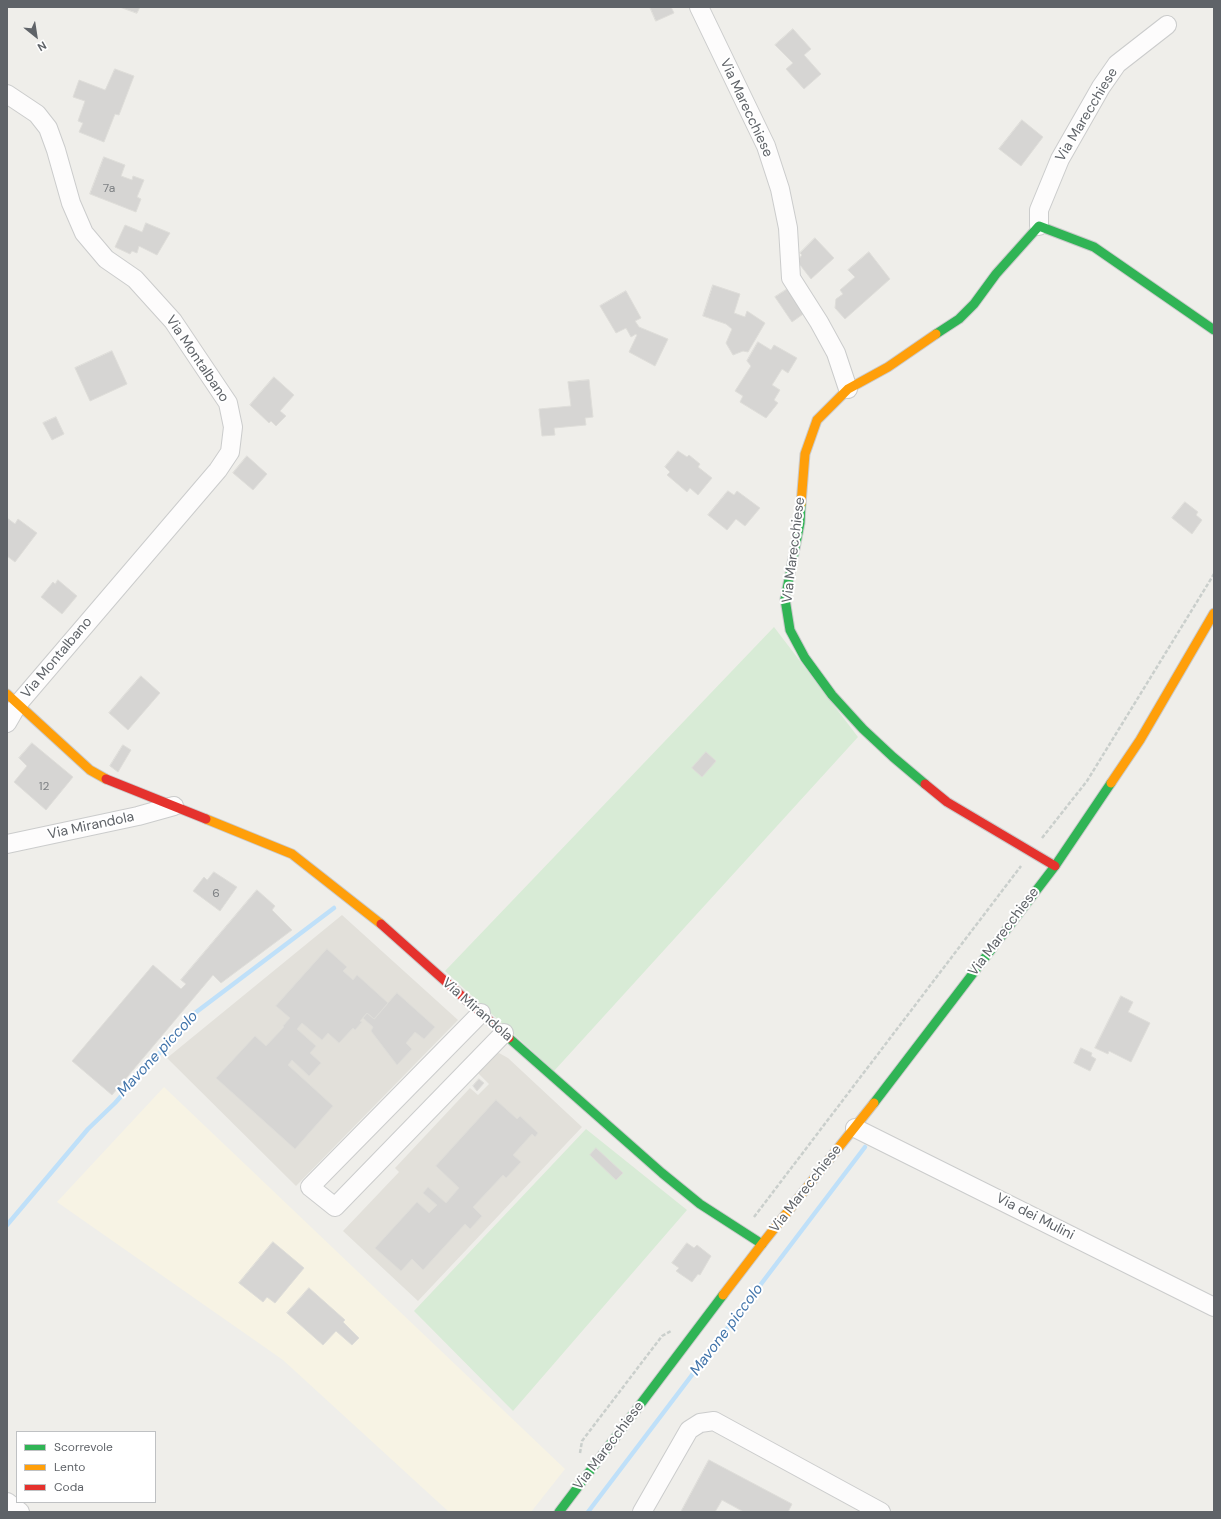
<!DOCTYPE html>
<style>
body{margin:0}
#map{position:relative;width:1221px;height:1519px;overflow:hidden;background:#efeeea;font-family:"DM Sans",sans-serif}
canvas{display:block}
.frame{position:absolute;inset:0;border:8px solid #5f6368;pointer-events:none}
.legend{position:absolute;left:16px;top:1431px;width:140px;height:72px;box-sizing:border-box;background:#fff;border:1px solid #bfc1c3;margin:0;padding:5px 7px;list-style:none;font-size:12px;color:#5f6368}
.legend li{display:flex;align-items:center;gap:8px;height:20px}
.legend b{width:20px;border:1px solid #bfc1c3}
.north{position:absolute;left:16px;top:16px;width:40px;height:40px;-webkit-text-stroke:3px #fff;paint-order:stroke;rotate:150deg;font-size:11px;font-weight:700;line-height:16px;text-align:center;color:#5f6368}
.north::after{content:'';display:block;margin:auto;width:14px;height:18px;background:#5f6368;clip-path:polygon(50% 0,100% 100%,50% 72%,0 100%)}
</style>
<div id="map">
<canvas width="1221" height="1519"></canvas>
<div class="frame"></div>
<ul class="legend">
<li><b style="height:5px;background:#30b455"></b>Scorrevole</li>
<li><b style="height:5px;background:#ff9f0a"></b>Lento</li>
<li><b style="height:5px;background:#e5322d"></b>Coda</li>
</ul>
<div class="north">N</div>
</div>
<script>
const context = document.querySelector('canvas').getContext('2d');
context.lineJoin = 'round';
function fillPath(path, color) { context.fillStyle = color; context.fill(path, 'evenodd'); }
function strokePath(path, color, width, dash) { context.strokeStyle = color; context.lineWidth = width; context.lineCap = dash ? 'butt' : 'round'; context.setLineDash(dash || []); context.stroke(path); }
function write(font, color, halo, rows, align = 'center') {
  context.font = font + ' "DM Sans",sans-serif'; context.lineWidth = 4; context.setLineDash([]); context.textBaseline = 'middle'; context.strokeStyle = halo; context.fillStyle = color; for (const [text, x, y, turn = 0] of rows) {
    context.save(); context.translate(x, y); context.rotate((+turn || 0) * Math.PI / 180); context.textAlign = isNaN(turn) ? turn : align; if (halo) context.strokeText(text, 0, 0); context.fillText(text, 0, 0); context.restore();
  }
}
fillPath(new Path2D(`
 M164 1087 565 1469 531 1512H449L283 1360 57 1202Z`), '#f7f3e4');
fillPath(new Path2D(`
 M342 915 458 1020 296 1186 167 1058Z
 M499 1053 508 1058 582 1127 418 1301 343 1231 399 1172 395 1168 470 1088 478 1095 489 1084 476 1071 490 1056Z`), '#e2e0da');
fillPath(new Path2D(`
 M774 627 858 737 554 1071 445 971Z
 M586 1129 687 1210 513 1411 414 1311Z`), '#d8ebd6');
strokePath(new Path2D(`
 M7 1225 88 1129 115 1103 195 1013 334 908
 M588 1512 865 1147`), '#bfe0f9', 4.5);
const building = new Path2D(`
 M120 7H140L137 13Z
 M650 7H671L674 13 656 21Z
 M793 29 811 49 804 55 821 74 804 89 786 69 793 63 775 45Z
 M115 69 134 76 119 115 115 114 104 142 79 132 83 123 78 121 85 101 73 97 79 80 105 90Z
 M1022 120 1043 137 1021 166 999 149Z
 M104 157 125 165 121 176 132 180 133 176 144 180 137 197 141 199 136 212 90 194Z
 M146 223 170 233 157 255 139 246 137 253 132 251 130 254 115 247 125 225 142 232Z
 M815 238 834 258 811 279 797 261 802 255 800 253Z
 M869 252 890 279 845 319 835 308 836 299 843 294 840 290 855 277 848 270Z
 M713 285 740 294 734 313 745 317 747 311 765 323 748 352 743 351 733 355 726 343 732 329 726 324 703 316Z
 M789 288 806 312 792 322 775 297Z
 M626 291 641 318 635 321 639 327 668 339 655 366 629 352 637 335 636 334 631 337 626 328 616 333 600 306Z
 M758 342 771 350 774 345 797 358 788 373 782 369 772 385 780 390 774 400 778 403 766 418 740 402 743 396 735 391 751 366 747 361Z
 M112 351 127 384 90 401 75 368Z
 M274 377 294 395 280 411 286 416 276 426 271 421 269 423 250 405Z
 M589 380 593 417 585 418 586 425 554 428 555 435 542 436 539 409 571 406 568 382Z
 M56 417 64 434 52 440 43 423Z
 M678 451 687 457 689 455 700 464 698 467 712 478 698 495 690 488 687 492 667 475 670 472 665 467Z
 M247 456 267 474 253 490 233 473Z
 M728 491 734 495 737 491 760 508 745 526 736 519 727 530 708 515Z
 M1185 502 1198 512 1196 515 1202 520 1192 534 1172 518Z
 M7 518 15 524 18 519 37 533 15 562 7 556Z
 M58 580 77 596 62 614 41 597 53 582 55 584Z
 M141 676 160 693 128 730 109 713Z
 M32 743 73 777 46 810 14 782 27 766 19 758Z
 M123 745 131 750 118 772 110 766Z
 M706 752 716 761 702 777 692 768Z
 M214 872 237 887 220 911 193 891 204 877 207 880Z
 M257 890 275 906 272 910 292 930 221 983 213 975 112 1095 72 1061 153 965 181 989 186 984 181 980Z
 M327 949 347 967 343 971 353 980 357 975 388 1003 374 1019 367 1013 360 1021 362 1022 355 1030 353 1028 339 1043 328 1033 322 1040 302 1023 297 1029 316 1046 310 1053 321 1063 309 1076 292 1060 288 1065 333 1106 295 1149 216 1078 255 1036 266 1046 284 1027 283 1026 290 1018 276 1006Z
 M397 993 435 1027 424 1039 415 1032 406 1043 412 1049 397 1065 371 1031 373 1027 363 1018 367 1013 374 1019Z
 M1121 996 1133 1002 1128 1012 1150 1023 1131 1062 1109 1051 1108 1054 1095 1048Z
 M1081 1048 1092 1053 1091 1056 1096 1059 1090 1071 1074 1063Z
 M479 1079 484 1083 477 1091 473 1086Z
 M496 1100 517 1119 520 1116 538 1133 535 1137 532 1134 513 1155 521 1162 506 1178 503 1175 473 1207 482 1216 470 1229 465 1224 423 1270 412 1259 401 1271 375 1248 417 1202 429 1213 437 1205 423 1193 428 1187 446 1203 459 1188 436 1166Z
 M596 1148 623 1173 616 1180 590 1155Z
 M273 1242 304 1268 275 1303 267 1297 263 1302 239 1283Z
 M687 1243 694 1248 697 1245 711 1256 700 1275 698 1274 692 1282 676 1271 679 1268 672 1263Z
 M309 1288 345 1320 343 1322 359 1338 352 1345 336 1331 323 1345 287 1313Z
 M709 1460 792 1504 788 1512H744L722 1500 715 1512H681Z`);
fillPath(building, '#d6d5d3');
strokePath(building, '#deddd9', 1);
const street = new Path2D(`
 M699 7 766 146 780 189 788 228 791 278 819 322 836 353 848 389
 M7 94 37 114 48 128 56 150 71 203 84 233 106 259 135 279 173 321 228 403 233 427 230 452 218 470 18 704 7 723
 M1039 226V210L1060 159 1101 87 1117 64 1167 25
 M7 844 138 816 174 806
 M481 1013 310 1187 335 1207 504 1033
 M855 1128 1214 1307
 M7 1502 20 1512
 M642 1512 689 1430 700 1423 714 1421 881 1512`);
const fast = new Path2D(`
 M936 334 959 319 974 304 996 274 1039 226 1094 247 1214 330
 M801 504 800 523 785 599 790 630 805 658 832 695 863 729 893 757 925 784
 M509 1038 662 1173 700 1204 762 1244
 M874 1103 1055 866 1111 783
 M559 1512 723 1295`);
const slow = new Path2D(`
 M801 504 805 454 817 420 848 389 888 367 936 334
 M7 694 90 770 106 779
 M1111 783 1140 740 1214 613
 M206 819 292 854 381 924
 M723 1295 762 1244 874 1103`);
const jam = new Path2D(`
 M106 779 206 819
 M925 784 947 802 1055 866
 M381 924 509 1038`);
strokePath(street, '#cbcccc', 20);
strokePath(fast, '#cacacb', 11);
strokePath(slow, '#cacacb', 11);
strokePath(jam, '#cacacb', 11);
strokePath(new Path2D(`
 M1042 838 1087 781 1214 574
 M754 1217 1021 866
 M580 1453 582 1441 662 1336 671 1331`), '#cacfcc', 2.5, [4, 2]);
strokePath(street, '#fdfcfc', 18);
strokePath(fast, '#30b455', 9);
strokePath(slow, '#ff9f0a', 9);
strokePath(jam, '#e5322d', 9);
write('12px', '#7e8184', null, [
 ["7a",109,189],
 ["12",44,787],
 ["6",216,894]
]);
write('14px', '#5f6368', '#fff', [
 ["Via Marecchiese",746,108,65],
 ["Via Marecchiese",1087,115,-59],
 ["Via Montalbano",197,359,56],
 ["Via Marecchiese",794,550,-83],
 ["Via Montalbano",57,658,-50],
 ["Via Mirandola",91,826,-12],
 ["Via Marecchiese",1004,932,-53],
 ["Via Mirandola",477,1010,41],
 ["Via Marecchiese",806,1189,-52],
 ["Via dei Mulini",1035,1217,27],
 ["Via Marecchiese",609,1446,-53]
]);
write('italic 15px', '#4174aa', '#fff', [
 ["Mavone piccolo",158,1054,-47],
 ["Mavone piccolo",727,1330,-53]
]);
</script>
